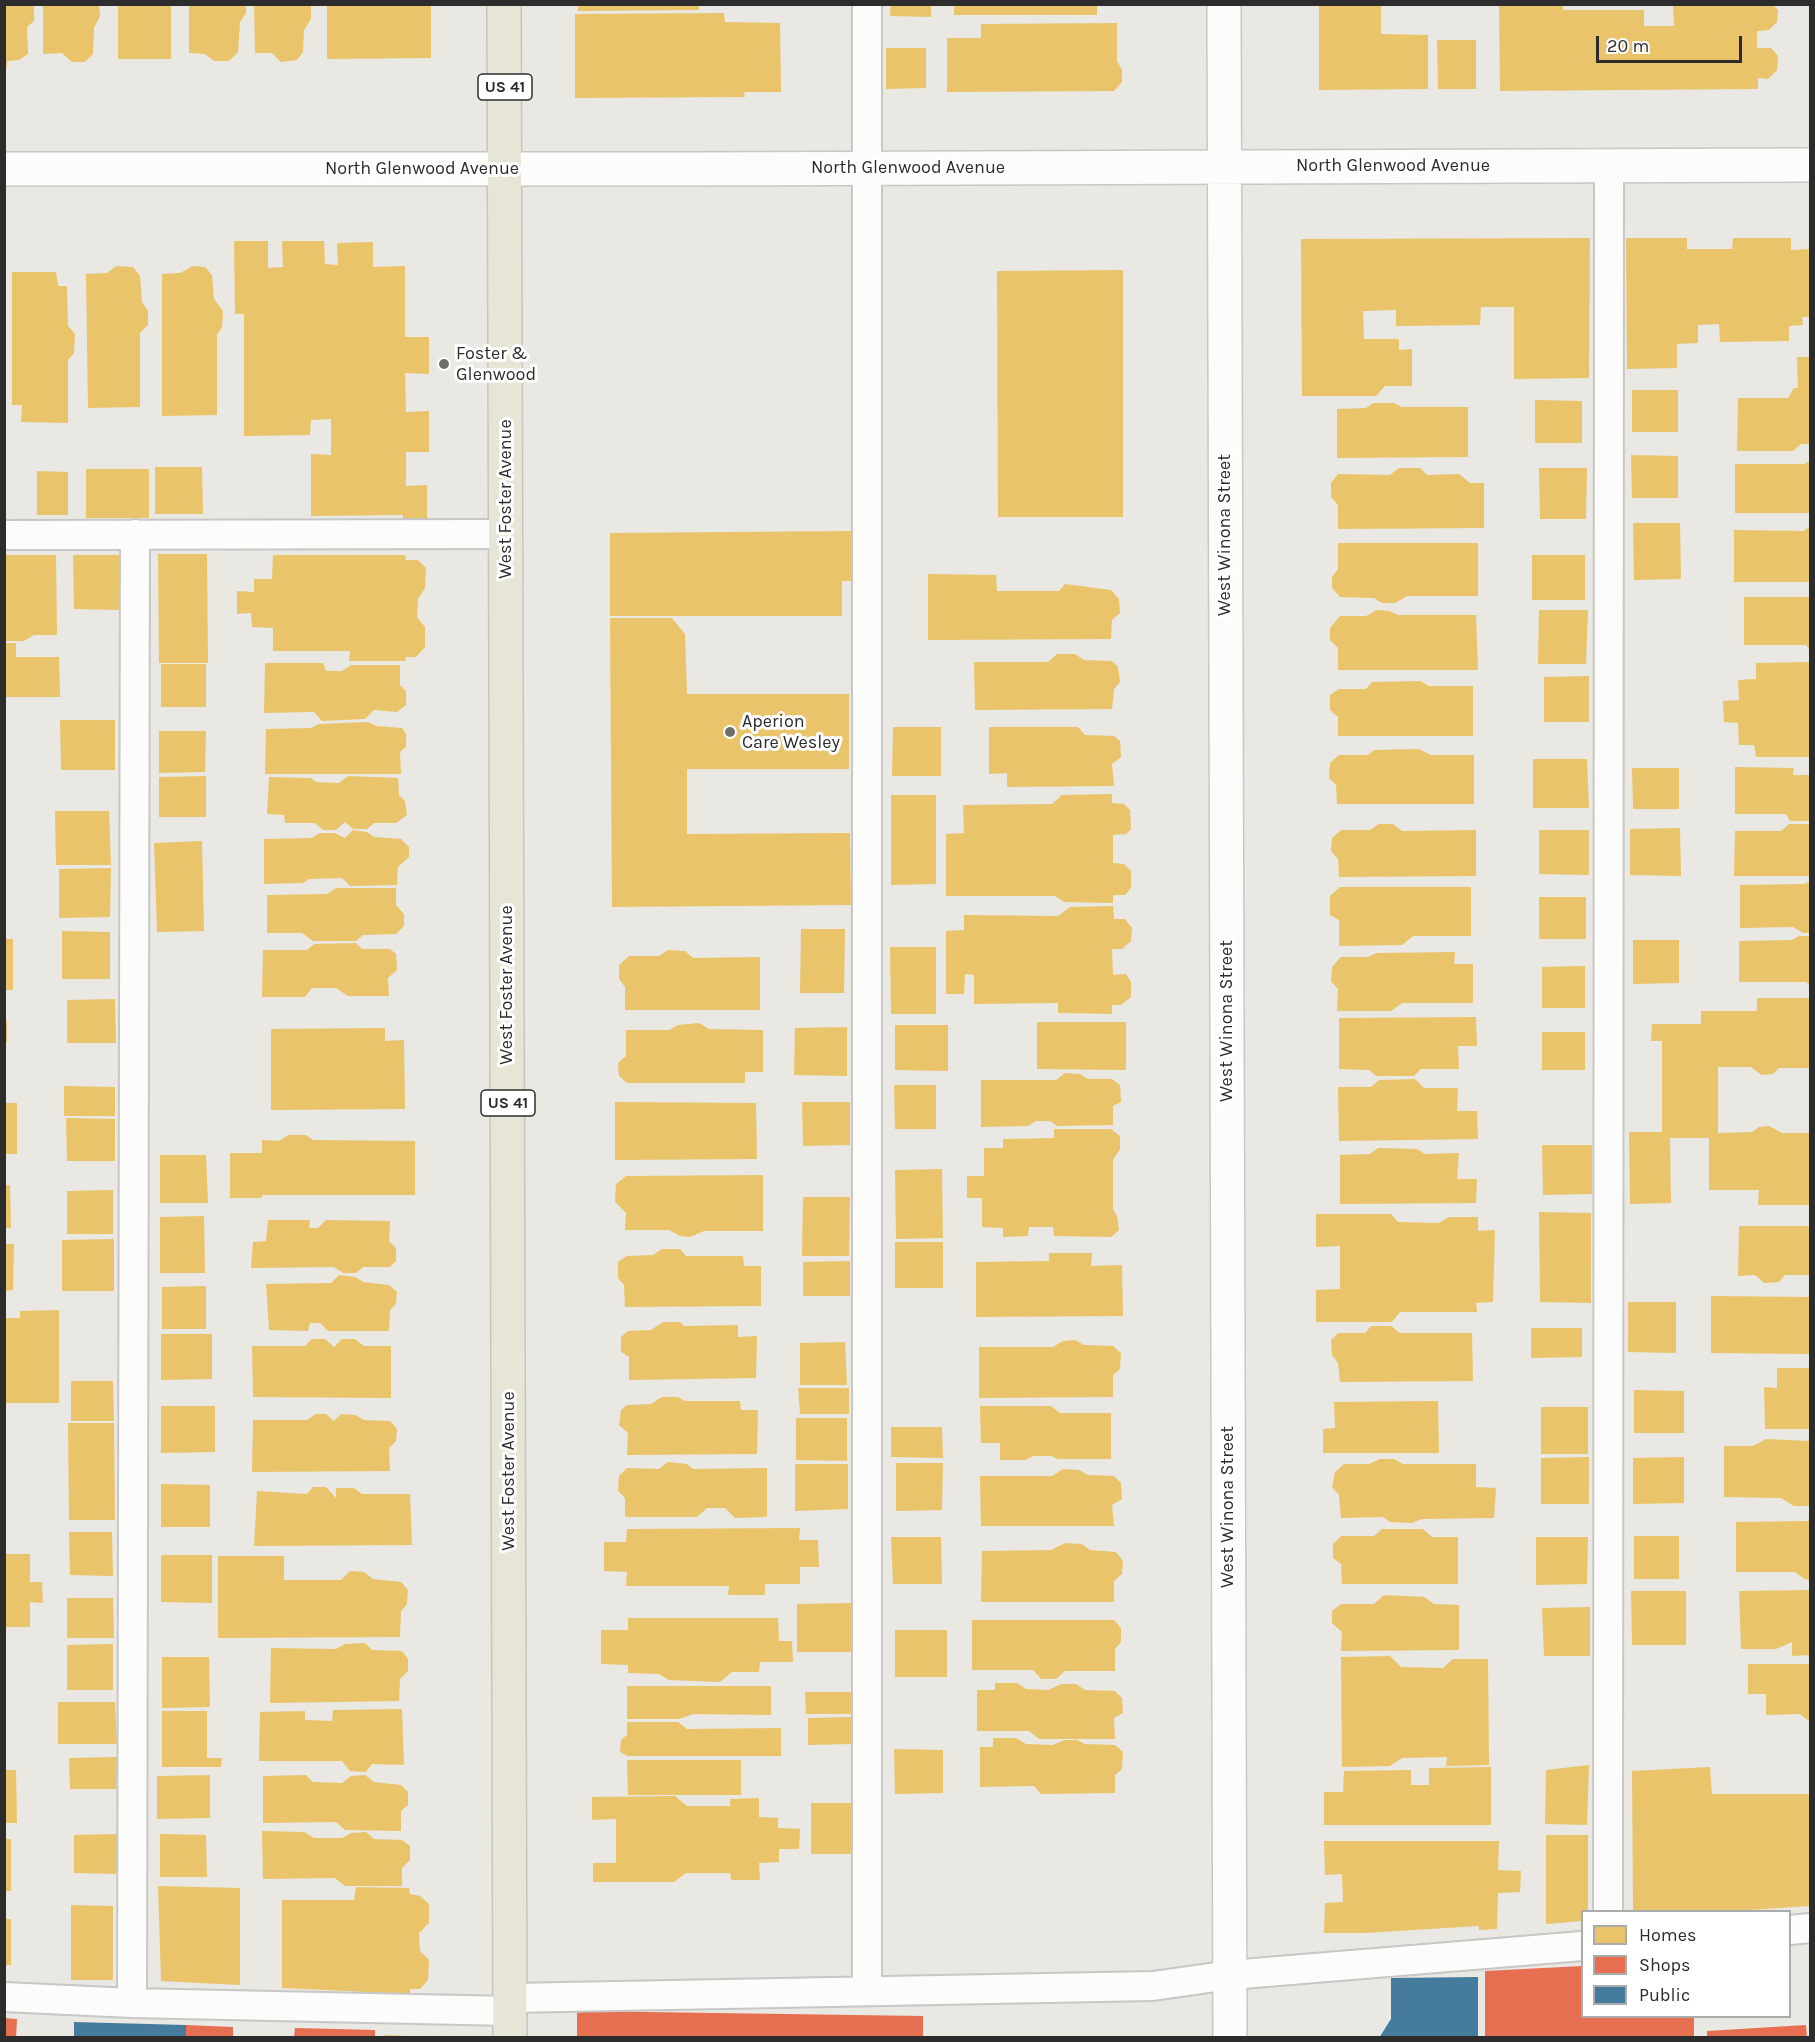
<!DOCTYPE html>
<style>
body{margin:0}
#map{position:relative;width:1815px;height:2042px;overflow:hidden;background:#eae8e2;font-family:Karla,sans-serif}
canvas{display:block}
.frame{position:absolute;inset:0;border:6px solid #2c2c2c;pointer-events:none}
.legend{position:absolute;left:1581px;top:1910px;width:210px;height:108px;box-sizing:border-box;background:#fff;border:2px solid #ababab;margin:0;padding:8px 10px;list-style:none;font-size:18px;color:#2c2c2c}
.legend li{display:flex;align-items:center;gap:12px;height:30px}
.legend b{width:30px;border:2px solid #ababab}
.scale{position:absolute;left:1596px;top:36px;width:146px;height:27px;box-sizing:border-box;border:3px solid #2c2c2c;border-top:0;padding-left:8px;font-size:18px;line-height:21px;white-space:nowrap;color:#2c2c2c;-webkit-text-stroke:4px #fff;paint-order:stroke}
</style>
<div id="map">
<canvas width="1815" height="2042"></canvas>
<div class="frame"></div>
<ul class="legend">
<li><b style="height:16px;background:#e9c46a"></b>Homes</li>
<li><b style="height:16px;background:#e76f51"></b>Shops</li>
<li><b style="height:16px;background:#457b9d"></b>Public</li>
</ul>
<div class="scale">20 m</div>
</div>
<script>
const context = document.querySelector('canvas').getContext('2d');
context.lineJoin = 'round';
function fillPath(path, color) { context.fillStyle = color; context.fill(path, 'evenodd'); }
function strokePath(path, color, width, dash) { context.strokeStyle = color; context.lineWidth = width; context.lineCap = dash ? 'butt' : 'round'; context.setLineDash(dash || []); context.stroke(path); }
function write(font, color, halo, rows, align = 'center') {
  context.font = font + ' Karla,sans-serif'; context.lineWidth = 6; context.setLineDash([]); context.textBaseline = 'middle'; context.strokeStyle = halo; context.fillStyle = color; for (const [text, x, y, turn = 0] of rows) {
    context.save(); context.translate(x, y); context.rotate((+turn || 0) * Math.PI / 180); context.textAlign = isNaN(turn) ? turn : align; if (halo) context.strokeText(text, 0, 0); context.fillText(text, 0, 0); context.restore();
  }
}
fillPath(new Path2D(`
 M4 4H34V21L27 27 28 54 19 60 7 61V67H4Z
 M43 4H99L100 16 94 28 93 54 85 62H72L62 53 43 54Z
 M118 4H171V59H118Z
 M189 4H246V13L240 22 238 52 229 61H214L205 54 189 53Z
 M254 4H311V19L304 30 303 52 297 60 281 62 272 53H255Z
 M327 4H431V58L327 59Z
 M578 4H699V10L578 11Z
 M891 4H931V17L890 16Z
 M954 4H1097V15H954Z
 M1319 4H1381V34L1428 35V89L1319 90Z
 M1499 4H1563V10H1644V26H1674L1673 4H1772L1778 10 1777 22 1769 30 1757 31V48H1771L1778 56 1777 70 1768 79 1758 78V89L1500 91Z
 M724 13 725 22 780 23 781 92H744L745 97 575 98V14Z
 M1117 23V61L1122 70V82L1114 91 947 92V38H981V24Z
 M1437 40H1476V89H1438Z
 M886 48H926V88L886 89Z
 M1590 238 1589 378 1514 379V307H1481L1480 325 1396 326V310L1363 311 1364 339H1399V350L1412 349V386H1385L1376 396H1302L1301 239Z
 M1626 238H1687V249H1732L1733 238H1791V250L1810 249V317H1802L1803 325 1789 326V341L1720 342 1719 324 1698 325V343L1677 344V368L1627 369Z
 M234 241H268V268L283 267 282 241H324L325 264 338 265 337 243 373 242V267L405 266V337H429V374L405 373 406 412 429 411V452H406V486L427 485V523L403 522V515L311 516V454L331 455V419L311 420 310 435 244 436V314H235Z
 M116 266 133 267 140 276 142 302 148 311V325L140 333V407L88 408 86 274 107 273Z
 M193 266 205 267 212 275 214 299 223 311 222 327 217 335V415L162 416V274L180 273Z
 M1123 270V517H998L997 271Z
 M12 272H56L58 286H67L68 326 75 334 74 353 68 360V423L21 422 22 405H12Z
 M1797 357H1810V444H1801L1793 451H1737L1738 398H1788L1794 388H1798Z
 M1632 390H1678V432H1632Z
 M1535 400 1582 401V443H1535Z
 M1373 403H1394L1402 407H1468V457L1337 458V409L1366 408Z
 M1631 455 1678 456V498H1632Z
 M1810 461V513H1735V464H1804Z
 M155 467H202L203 514H155Z
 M1399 468H1420L1427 475 1459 474 1470 483H1484V528L1338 529V505L1331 497V483L1338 474 1390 475Z
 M1539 468H1587L1586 519H1540Z
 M86 469H149V518H86Z
 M37 471 68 472V515H37Z
 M1633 523H1680L1681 579 1634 580Z
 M1810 526V582H1734V530L1804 531Z
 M851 531V581H842V616H610V533Z
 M1338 543H1478V596H1407L1395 603H1382L1374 598 1340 597 1332 588V577L1338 569Z
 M158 554H207L208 663H159Z
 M5 555H56L57 635H34L24 641H5Z
 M73 555H119V610L74 609Z
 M273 555H405L406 560H418L426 568 425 588 418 599 417 617 425 627V647L416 657H405L406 661H349L350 651H273V628L252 627 251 613 237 614V591L254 592V579H272Z
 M1532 555H1585V600H1532Z
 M928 574 996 575 997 591H1059L1065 584 1111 590 1119 599 1120 613 1112 620 1111 639 928 640Z
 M1744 597H1810V651L1806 645H1744Z
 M1377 610 1389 611 1398 615H1476L1478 670H1338V648L1330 640V628L1340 616H1366Z
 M1539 610H1588L1586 664H1538Z
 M610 618H672L685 634 687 694H849V769H687V834L850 833 851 905 612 907Z
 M4 643H16V657H59L60 697H4Z
 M1057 654H1075L1084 660 1112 661 1118 667 1120 682 1114 689 1112 709 975 710 974 662H1048Z
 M1810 662V757H1756L1754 745H1739L1738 723 1724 722 1723 701 1739 700 1738 680 1756 679V663Z
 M265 663H323L326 671H342L351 665H400V685L406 691V705L397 712 374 710 365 719 322 721 314 712 264 713Z
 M161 664H206V707H161Z
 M1589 676V722H1544V677Z
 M1420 681 1429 686H1473V736H1338V717L1330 710V695L1339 689H1366L1372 682Z
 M60 720H115V770H61Z
 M368 722 376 726 402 728 406 734V747L400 752 401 774H265L266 729 311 728 319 724Z
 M893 727H941V776H892Z
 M989 727H1078L1085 735 1114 736 1120 741 1121 757 1112 764 1114 786 1007 787V773L989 774Z
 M159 731H206L205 772 159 773Z
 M1419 749 1431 755H1474V804H1337L1336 785 1329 778 1330 763 1339 755H1368L1374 750Z
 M1533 759H1587L1589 808H1533Z
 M1735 767 1794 768 1793 775H1810V821H1790L1786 814H1735Z
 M1632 768H1679V809H1633Z
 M206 776V817H159V777Z
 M348 776 398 778 399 795 405 801 407 815 396 823H374L367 829H353L345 822 336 830H323L315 823H285L284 815 267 814 269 777 311 778 316 782 339 783Z
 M1112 794V803L1124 804 1130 810 1131 829 1126 834 1113 835V863L1124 864 1131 871V888L1125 895H1113V903L1064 902 1055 896H946V834L964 833 963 805 1052 804 1062 795Z
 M891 795H936V884L891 885Z
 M55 811H109L111 865H56Z
 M1379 824H1393L1402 831 1476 830V876L1339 877 1338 859 1331 851 1332 838 1341 830H1370Z
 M1789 824H1810V876H1734L1735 831H1781Z
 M1680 828 1681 876 1630 875V829Z
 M353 830 367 832 374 837 401 839 409 847V857L398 867 397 885 350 886 342 878 309 879 303 883 264 884V839L312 838 320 833H335L345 838Z
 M1539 830H1589V875L1539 874Z
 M202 841 204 931 157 932 154 843Z
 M111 868 110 917 59 918V869Z
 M1810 881V933H1803L1793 927 1740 928V885L1804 884Z
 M1340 887H1471V936H1413L1402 945 1339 946V920L1330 915V896Z
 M336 888H396V905L404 914V926L396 934 363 935 356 941H313L302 933H267V895L327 894Z
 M1539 897H1586V939H1539Z
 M1113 906 1114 919H1125L1132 928 1131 941 1122 949H1112L1113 975 1126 974 1131 982V997L1121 1005H1112V1014L1058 1013V1003L974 1004V975L965 974 964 994H946V931L964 930V915L1058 916 1070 907Z
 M801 929H845L844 993H800Z
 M62 931 110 932V979H62Z
 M1799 936H1810V986L1806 982H1739V941L1792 940Z
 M4 939H13V990H4Z
 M1633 940H1679V983L1633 984Z
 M356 943 362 949H390L396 954 397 970 388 978 389 996H348L336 988H312L305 997H262L263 950H307L314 944Z
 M890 947H936V1014H891Z
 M668 950 685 951 693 958 760 957V1010H625V987L619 979V965L629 956H659Z
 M1455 952 1454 964H1473V1003H1402L1391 1011H1337L1338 989 1331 981 1332 967 1341 957H1368L1376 953Z
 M1585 966V1008H1542V967Z
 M1757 998H1810V1068H1779L1773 1074 1761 1075 1751 1067H1718V1133L1752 1132 1759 1127 1769 1126 1782 1133H1810V1205H1758L1759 1190H1709V1138H1670L1671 1203 1630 1204 1629 1132H1662V1041H1651L1652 1024H1701V1011H1757Z
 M115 999 116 1043H67V1000Z
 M1476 1017 1477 1046H1458L1459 1069H1421L1414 1076H1376L1369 1070 1339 1069V1018Z
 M4 1021H7V1042H4Z
 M1037 1022H1126V1070L1037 1069Z
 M699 1023 709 1029 763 1030V1072H745V1083H627L619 1076 618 1063 626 1056V1030H669L678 1025Z
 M895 1025H948V1071L895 1070Z
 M847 1027V1076L794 1075 795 1028Z
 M385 1028V1041L404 1040 405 1109 271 1110V1029Z
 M1542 1032H1585V1070H1542Z
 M1065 1073 1080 1074 1088 1079H1112L1120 1085 1121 1102 1113 1106V1125L1057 1126 1050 1121H1036L1028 1126 981 1127V1080H1056Z
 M1415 1079 1424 1088H1458L1457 1111H1477L1478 1139 1339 1141 1338 1087H1371L1379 1080Z
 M894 1085H936V1129H895Z
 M64 1086 115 1087V1116H64Z
 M615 1102 756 1103 757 1159 615 1160Z
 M802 1102H850V1145L803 1146Z
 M4 1103H17V1154H4Z
 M66 1118 115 1119V1161H67Z
 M1054 1129H1111L1120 1136V1149L1113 1160V1209L1117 1216 1119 1230 1111 1237 1054 1236 1053 1227H1029L1028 1236 1003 1237V1228L982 1227V1198H967V1176H984V1148H1003V1139L1054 1138Z
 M288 1135H306L313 1140 415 1141V1195H262V1198H230V1153H262V1140L279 1141Z
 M1542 1145H1592V1194L1543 1195Z
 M1378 1148 1417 1149 1425 1154 1459 1153 1457 1179H1477L1476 1203 1340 1204V1155L1370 1154Z
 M160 1155H206L208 1203H160Z
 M942 1169 943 1238 896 1239 895 1170Z
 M763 1175V1231H704L690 1237 680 1236 669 1230H625L626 1213 615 1202 616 1184 626 1176Z
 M4 1185H10L11 1228H4Z
 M113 1190V1234H67V1191Z
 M803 1197H850L849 1256H802Z
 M1539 1212 1591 1213V1303L1540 1302Z
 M1316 1214H1391L1398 1222 1439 1223 1449 1217H1478V1231L1495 1230 1493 1302 1476 1303 1477 1312H1400L1392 1322H1316V1290L1340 1289V1246L1316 1247Z
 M204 1216 205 1273H160V1217Z
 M268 1220H310L309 1228H318L326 1220 390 1221 389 1241 396 1248V1261L390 1267H363L356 1273H343L334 1267 251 1268 253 1242 266 1241Z
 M1739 1226H1810V1275H1785L1779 1282 1764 1283 1755 1275 1738 1276Z
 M114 1239V1291H62V1240Z
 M895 1242H943V1288H895Z
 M4 1244H14L13 1290 4 1291Z
 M662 1249H680L686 1256H743L744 1266H761V1306L625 1307 624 1285 618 1278V1262L627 1256 653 1255Z
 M1049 1253H1092L1091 1266 1122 1265 1123 1316 976 1317V1262L1049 1261Z
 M850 1261V1296H803V1262Z
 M339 1275 355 1277 363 1282 389 1285 397 1292 396 1304 390 1310 389 1331H328L320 1323H310L308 1331 269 1330 266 1284 331 1283Z
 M206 1286V1329H162V1287Z
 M1711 1296 1810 1297V1354L1711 1353Z
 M1628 1302H1676V1353L1628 1352Z
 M59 1310V1403H4V1318H20V1311Z
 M663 1322H680L684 1326 738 1325V1337L757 1336 756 1378 629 1380V1357L621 1352V1337L628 1331 651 1330Z
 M1371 1326H1391L1400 1333H1472L1473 1381 1340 1382 1338 1363 1332 1355 1331 1340 1338 1333H1365Z
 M1531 1328H1582V1357L1531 1358Z
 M161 1334H212V1379L161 1380Z
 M312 1339H325L334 1347 342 1339H355L364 1346H391V1398L253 1397 252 1346H305Z
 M1075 1340 1084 1345 1113 1346 1121 1353 1120 1369 1113 1375V1397L979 1398V1347H1053L1063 1341Z
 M845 1342 847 1385H800V1343Z
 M1777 1368H1810V1429H1765L1764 1387 1777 1388Z
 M71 1381H113L114 1421H71Z
 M798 1388H849V1414H800Z
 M1634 1390 1684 1391V1433H1634Z
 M662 1397H678L685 1401H740L741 1410H758L757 1454 627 1455 628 1433 619 1425 621 1410 627 1405 651 1404Z
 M1438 1401 1439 1453H1323V1429L1335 1428 1334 1402Z
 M161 1406H215V1452L161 1453Z
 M980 1406H1051L1060 1413H1111V1459H1058L1051 1456H1034L1025 1460H1000V1443H981Z
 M1541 1407H1588V1454H1541Z
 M316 1414H326L334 1421 341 1414 355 1415 364 1420 390 1421 397 1429 396 1441 389 1448 390 1471 252 1472 253 1420H307Z
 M796 1418H847V1461L796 1460Z
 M68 1423H114L115 1520H69Z
 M891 1427H942L943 1458 891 1457Z
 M1766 1439 1810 1441V1506H1794L1781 1498 1724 1497V1446H1753Z
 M1589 1457V1504H1541V1458Z
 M1684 1457V1503L1633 1504V1458Z
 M1380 1459H1394L1403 1464H1476V1487L1496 1488 1494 1518 1422 1519 1412 1523 1390 1522 1383 1517 1341 1518 1339 1495 1332 1487 1335 1472 1344 1464H1369Z
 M668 1462 687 1464 693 1469 767 1468V1517L735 1518 725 1508H707L697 1517H625V1498L618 1491 619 1476 627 1468 659 1469Z
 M896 1463H943L942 1510 896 1511Z
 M795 1464H848V1509L795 1511Z
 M1063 1469 1079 1470 1088 1475 1114 1476 1121 1483 1122 1499 1112 1505 1114 1526H981L980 1476H1052Z
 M161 1484 210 1485V1527H161Z
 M313 1487H326L336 1498V1488H354L362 1494H410L412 1545 254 1546 257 1491 307 1494Z
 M1810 1521V1580L1804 1579 1795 1572H1736V1522Z
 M800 1528 799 1540H818L819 1567H800V1584H765V1595H728L729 1586H626L627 1572 604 1571V1542H626L627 1529Z
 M1382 1529H1423L1432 1537H1458V1584H1342L1341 1564 1333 1558V1544L1341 1536H1374Z
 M69 1532H112L113 1576 70 1575Z
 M1634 1536H1679V1579H1634Z
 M891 1537H941L942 1584H893Z
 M1536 1537H1588L1587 1584 1536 1585Z
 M1065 1543 1082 1544 1090 1550 1116 1552 1123 1561 1122 1574 1114 1581V1602H981L982 1551 1051 1550Z
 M4 1554H30V1582H42L43 1603 30 1602V1627H4Z
 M161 1555H212V1603L161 1602Z
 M218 1556H284V1580H341L350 1571 364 1572 373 1579 401 1582 408 1590 407 1604 401 1611 400 1637 218 1638Z
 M1810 1590V1655L1792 1656V1642L1776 1649H1741L1739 1591Z
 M1631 1591H1686V1645H1632Z
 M1384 1595 1424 1597 1434 1604 1459 1605V1650L1341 1651 1342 1632 1332 1623V1611L1341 1604H1374Z
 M67 1598H113L114 1638H67Z
 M851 1603V1652H797V1604Z
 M1590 1607V1656H1544L1542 1608Z
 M628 1618H778L779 1641H792L793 1662H760L759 1672H732L720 1682 669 1680 659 1674 628 1673V1665L601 1664V1630H628Z
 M972 1620H1114L1121 1628V1642L1115 1649V1671H1065L1056 1679H1041L1033 1670H972Z
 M895 1630H947V1677H895Z
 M365 1643 372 1650 402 1651 408 1659V1671L400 1679 399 1701 270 1703 271 1648 336 1649 345 1644Z
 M113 1644V1690H67V1645Z
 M1390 1656 1401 1667 1443 1668 1453 1659H1488L1489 1765 1446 1766 1447 1757 1402 1758 1390 1766 1342 1767 1341 1657Z
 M162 1657H209L210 1707 162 1708Z
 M1748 1664H1810V1722L1800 1714 1766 1715V1694H1748Z
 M995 1683H1017L1026 1689 1048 1690 1061 1684H1076L1085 1690 1115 1691 1122 1698 1123 1713 1114 1718 1115 1739H1039L1029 1731H977V1690H995Z
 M627 1686H771V1715L693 1714 679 1719H627Z
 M805 1692H851L852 1714H806Z
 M58 1702H115L117 1744H58Z
 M402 1709 404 1765 372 1764 366 1772 350 1771 342 1761H259L260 1712 305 1711V1720L332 1721 333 1710Z
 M162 1711H207V1758H222L221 1767H162Z
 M851 1717V1744L808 1745V1718Z
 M627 1722H678L687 1729 781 1728V1756H628L620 1752 621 1740 627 1735Z
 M993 1738H1016L1026 1744 1053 1745 1064 1740H1077L1085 1744 1115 1745 1123 1752 1122 1769 1115 1775V1793L1041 1794 1034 1786 980 1787V1747H993Z
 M894 1749 943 1750V1793L895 1794Z
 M117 1757 116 1789H70L69 1758Z
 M627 1760H741V1795H628Z
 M1589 1765 1587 1825 1545 1824 1546 1770Z
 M1491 1767V1825H1324V1792H1343L1344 1771 1411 1770V1785H1429V1768Z
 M1710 1767 1712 1794H1810V1906L1719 1912H1633L1632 1771Z
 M4 1770H16L17 1823H4Z
 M210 1775V1818L157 1819V1776Z
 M306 1775 313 1782 342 1783 351 1776 365 1775 374 1782 401 1785 408 1792V1805L401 1811V1831L345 1830 336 1822 263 1823V1776Z
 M675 1796 687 1806H730V1799L759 1798V1817L778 1818V1828L800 1829 799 1849H779V1862L759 1863 760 1880H731L730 1873H686L674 1882H593V1863H616V1819L592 1820V1797Z
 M811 1803H855L856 1854H811Z
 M262 1831 304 1832 314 1838H342L351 1833 366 1832 374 1839 402 1840 410 1846V1860L402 1868V1886H345L335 1878 263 1879Z
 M118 1834V1874L74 1873V1835Z
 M160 1834 206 1835 207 1877H160Z
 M1546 1835H1588V1912H1582V1921L1546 1924Z
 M4 1839H11V1891H4Z
 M1324 1841H1499L1498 1870 1521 1871 1520 1892 1498 1893 1497 1929 1479 1930V1926L1364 1933H1324L1325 1903 1343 1902 1342 1874 1325 1875Z
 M158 1886 240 1888V1985L161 1981Z
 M356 1887 409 1888 410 1894 420 1896 429 1904V1923L419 1933 420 1951 429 1960 428 1980 420 1989H410V1994L282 1988V1900H354Z
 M71 1905 113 1906V1980H71Z
 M4 1919H11V1965H4Z
 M384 2035 408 2036V2038H384Z`), '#e9c46a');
fillPath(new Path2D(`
 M1582 1966V2016H1694V2038H1485V1971Z
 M577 2011 923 2016V2038H577Z
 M4 2018 17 2019 16 2038H4Z
 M186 2025 233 2027V2038H186Z
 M1806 2025 1807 2038H1707V2031Z
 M295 2028 375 2030V2038H294Z`), '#e76f51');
fillPath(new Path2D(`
 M1478 1977V2038H1379L1391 2019V1978Z
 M74 2022 186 2025V2038H74Z`), '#457b9d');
const lane = new Path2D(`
 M867 4V1991
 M4 535 506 534
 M1608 1912 1609 165
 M1790 1930 1810 1928
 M4 1997 132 2003 510 2011
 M510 1998 1153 1986 1230 1975 1582 1946
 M132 2003 135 534`);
const street = new Path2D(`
 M1224 4 1230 2038
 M4 169H692L1810 165`);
const primary = new Path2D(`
 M504 4 510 2038`);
strokePath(lane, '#c7c7c7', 32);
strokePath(street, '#c7c7c7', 36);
strokePath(primary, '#c6c5c2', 36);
strokePath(lane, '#fcfcfb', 28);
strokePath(street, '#fcfcfb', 33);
strokePath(primary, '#e7e5d5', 33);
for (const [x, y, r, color] of [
 [444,364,6,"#6e6e6c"],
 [730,732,6,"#6e6e6c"]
]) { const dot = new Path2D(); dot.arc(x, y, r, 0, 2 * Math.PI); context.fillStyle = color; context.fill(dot); strokePath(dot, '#fff', 2); }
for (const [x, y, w] of [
 [505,87,54],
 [508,1103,54]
]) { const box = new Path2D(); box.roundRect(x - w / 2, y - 13, w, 26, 4.5); context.fillStyle = '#fff'; context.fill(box); strokePath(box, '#2c2c2c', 1.5); }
write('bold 16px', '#2c2c2c', null, [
 ["US 41",505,87],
 ["US 41",508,1103]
]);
write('18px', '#2c2c2c', '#fff', [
 ["North Glenwood Avenue",1393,166],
 ["North Glenwood Avenue",908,168],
 ["North Glenwood Avenue",422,169],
 ["West Foster Avenue",506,499,-90],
 ["West Winona Street",1225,535,-90],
 ["West Foster Avenue",507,985,-90],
 ["West Winona Street",1227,1021,-90],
 ["West Foster Avenue",509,1471,-90],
 ["West Winona Street",1228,1507,-90]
]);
write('18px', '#2c2c2c', '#fff', [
 ["Foster &",456,354],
 ["Glenwood",456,375],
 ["Aperion",742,722],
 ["Care Wesley",742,743]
], 'left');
</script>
